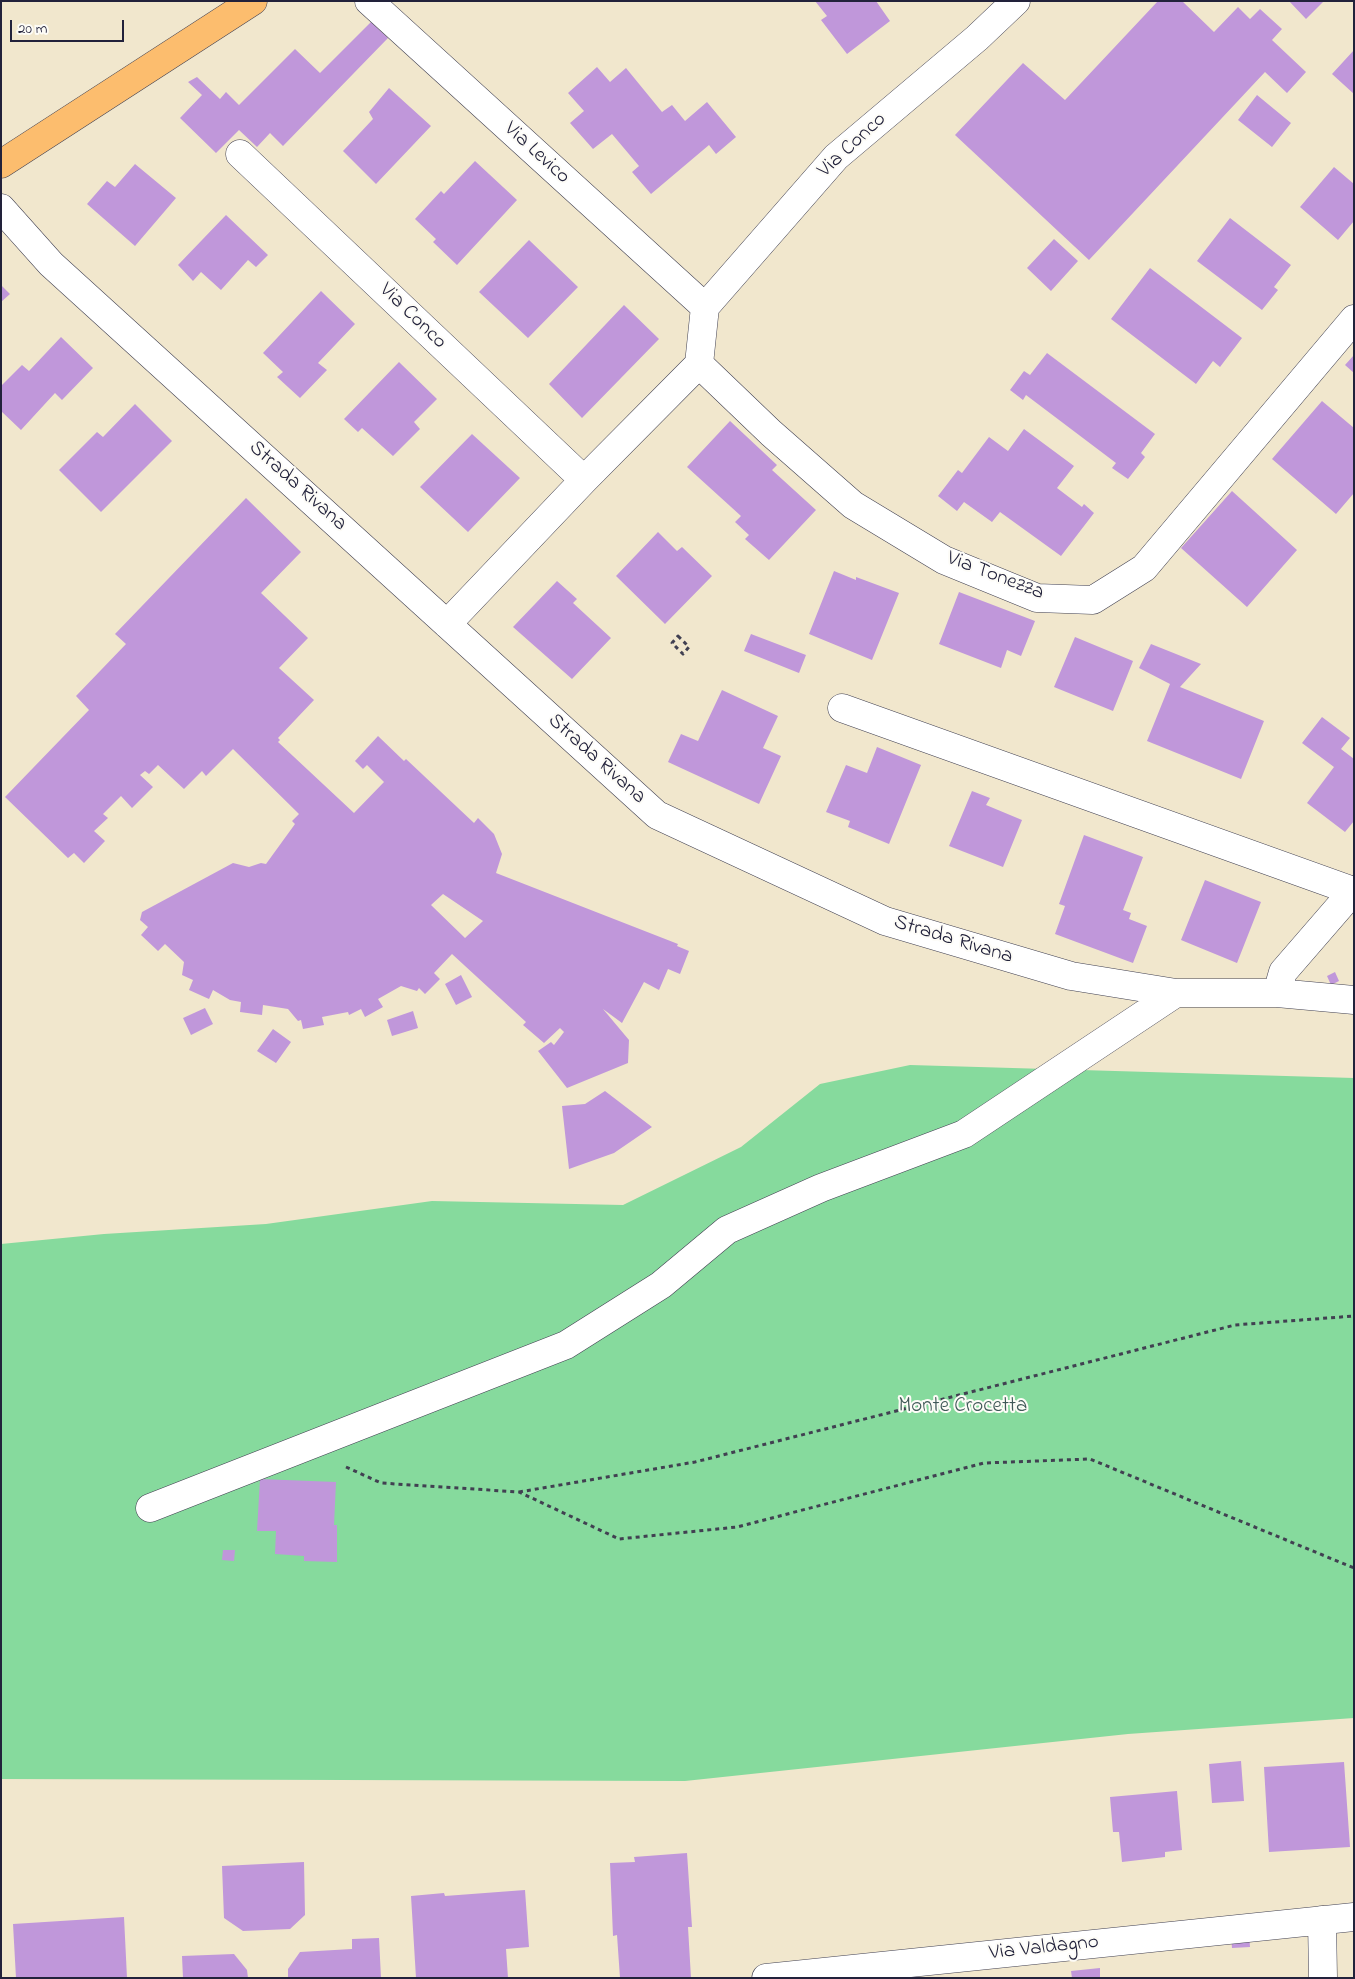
<!DOCTYPE html>
<style>
body{margin:0}
#map{position:relative;width:1355px;height:1979px;overflow:hidden;background:#f1e7cd;font-family:"Indie Flower",sans-serif}
canvas{display:block}
.frame{position:absolute;inset:0;border:2px solid #22223b;pointer-events:none}
.scale{position:absolute;left:10px;top:20px;width:114px;height:22px;box-sizing:border-box;border:2px solid #22223b;border-top:0;padding-left:6px;font-size:15px;line-height:18px;white-space:nowrap;color:#22223b;-webkit-text-stroke:4px #fdfcf7;paint-order:stroke}
</style>
<div id="map">
<canvas width="1355" height="1979"></canvas>
<div class="frame"></div>
<div class="scale">20 m</div>
</div>
<script>
const context = document.querySelector('canvas').getContext('2d');
context.lineJoin = 'round';
function fillPath(path, color) { context.fillStyle = color; context.fill(path, 'evenodd'); }
function strokePath(path, color, width, dash) { context.strokeStyle = color; context.lineWidth = width; context.lineCap = dash ? 'butt' : 'round'; context.setLineDash(dash || []); context.stroke(path); }
function write(font, color, halo, rows, align = 'center') {
  context.font = font + ' "Indie Flower",sans-serif'; context.lineWidth = 4; context.setLineDash([]); context.textBaseline = 'middle'; context.strokeStyle = halo; context.fillStyle = color; for (const [text, x, y, turn = 0] of rows) {
    context.save(); context.translate(x, y); context.rotate((+turn || 0) * Math.PI / 180); context.textAlign = isNaN(turn) ? turn : align; if (halo) context.strokeText(text, 0, 0); context.fillText(text, 0, 0); context.restore();
  }
}
fillPath(new Path2D(`
 M910 1065 1354 1078V1718L1128 1734 685 1781 1 1779V1244L104 1234 266 1224 432 1201 623 1205 741 1147 820 1084Z`), '#86da9d');
fillPath(new Path2D(`
 M815 1H876L890 21 847 54 821 20 827 16Z
 M1158 1H1182L1214 32 1238 7 1250 19 1260 9 1282 29 1272 40 1306 72 1287 93 1265 72 1089 260 955 135 1023 63 1065 100Z
 M1289 1H1324L1306 19Z
 M371 22 388 38 283 146 270 133 257 147 239 130 216 153 180 118 202 95 188 82 197 77 220 99 226 92 239 105 295 49 320 73Z
 M1354 50V94L1332 74Z
 M597 67 610 82 626 68 662 112 672 105 685 121 707 102 736 137 716 154 709 145 651 194 632 172 639 166 612 134 593 149 570 123 584 111 568 93Z
 M389 88 431 126 376 184 343 151 373 119 369 112Z
 M1257 95 1291 123 1272 147 1238 120Z
 M475 161 517 200 457 265 433 242 436 239 415 219 441 191 444 194Z
 M135 164 176 198 135 246 87 204 107 181 115 187Z
 M1334 167 1354 184V221L1338 240 1300 207Z
 M226 215 268 255 256 267 248 260 221 290 201 272 193 281 178 265Z
 M1230 218 1291 265 1274 287 1278 290 1262 310 1197 261Z
 M1054 239 1078 261 1051 291 1027 268Z
 M529 240 578 287 528 338 479 292Z
 M1150 268 1242 338 1220 367 1213 361 1196 384 1111 319Z
 M1 285 10 294 1 302Z
 M321 291 355 324 318 363 327 370 300 398 277 377 283 372 263 353Z
 M624 305 659 339 582 418 549 384Z
 M61 337 93 368 62 400 55 393 21 430 1 411V386L22 365 29 371Z
 M1047 353 1155 434 1141 453 1145 457 1128 479 1112 468 1116 463 1026 395 1023 400 1010 390 1024 371 1030 375Z
 M1354 355V373L1345 365Z
 M399 362 437 399 414 422 420 429 393 456 362 428 358 432 344 419Z
 M1322 401 1354 428V493L1336 514 1272 459Z
 M135 404 172 441 101 512 59 470 97 432 103 437Z
 M730 421 777 465 772 470 816 510 769 560 745 539 749 535 735 522 741 516 687 467Z
 M1024 429 1074 466 1057 488 1082 507 1084 504 1094 513 1061 556 1000 512 992 522 964 502 957 511 938 496 958 470 962 473 989 437 1008 451Z
 M472 434 520 478 468 532 420 487Z
 M1232 491 1297 550 1247 607 1181 548Z
 M246 498 301 552 261 593 308 638 279 668 314 700 278 738 280 740 278 742 354 813 384 782 367 765 363 769 355 761 378 736 404 761 406 759 474 823 478 818 494 834 502 854 496 873 678 944 677 946 689 951 680 974 668 969 659 990 644 982 622 1023 603 1009 629 1040 628 1063 567 1088 538 1051 551 1042 554 1045 564 1032 560 1028 544 1043 523 1025 526 1022 452 954 434 973 440 979 425 994 419 988 417 991 401 986 378 999 383 1007 365 1017 361 1009 349 1015 348 1012 322 1017 324 1025 303 1029 301 1020 298 1021 288 1009 263 1005 262 1015 240 1012 241 1002 230 1000 213 990 209 999 189 990 193 980 182 975 184 962 165 944 158 951 141 935 148 927 140 920 142 912 233 863 249 867 261 863 266 864 295 824 292 821 299 814 233 749 206 776 202 771 184 789 158 765 149 774 145 771 140 775 153 787 132 808 121 796 103 814 108 818 94 831 105 841 84 863 74 853 68 858 5 797 89 710 76 696 126 644 115 634ZM443 894 483 921 465 938 431 905Z
 M658 532 677 551 682 547 712 576 665 624 616 576Z
 M834 571 856 580V577L899 593 872 660 809 634Z
 M557 581 577 599 573 603 611 638 572 679 513 627Z
 M959 592 1035 621 1021 656 1007 650 1001 668 939 644Z
 M751 634 806 655 799 673 744 651Z
 M1075 637 1133 661 1113 711 1054 687Z
 M1151 644 1201 664 1180 687 1264 721 1241 779 1147 741 1170 684 1139 668Z
 M722 690 778 716 763 748 781 756 759 804 668 762 681 734 698 741Z
 M1322 717 1350 738 1341 749 1354 759V821L1345 832 1307 803 1334 767 1302 743Z
 M877 747 921 765 889 844 848 827 850 821 826 812 846 765 867 773Z
 M972 791 990 798 986 805 1022 820 1003 867 949 846Z
 M1084 835 1143 857 1123 910 1131 913 1129 919 1147 926 1133 963 1055 934 1065 906 1059 904Z
 M1205 880 1261 902 1237 963 1181 940Z
 M1335 972 1339 981 1331 985 1327 976Z
 M461 975 472 997 456 1005 445 984Z
 M205 1008 213 1024 191 1035 183 1018Z
 M413 1011 418 1028 392 1036 387 1020Z
 M273 1029 291 1042 276 1063 257 1051Z
 M605 1091 652 1127 614 1153 569 1169 562 1106 585 1104Z
 M260 1479 336 1482 334 1525H337V1562L304 1561V1556L275 1554 276 1531H257Z
 M223 1550H235L234 1561 222 1560Z
 M1241 1761 1244 1801 1212 1803 1209 1764Z
 M1344 1762 1350 1847 1269 1852 1264 1767Z
 M1177 1791 1182 1850 1165 1852V1857L1122 1862 1119 1832H1113L1110 1797Z
 M687 1853 692 1927H688L691 1978H620L617 1935 613 1936 610 1863 635 1862 634 1857Z
 M304 1862 305 1915 290 1929 243 1931 224 1918 222 1866Z
 M525 1890 529 1947 506 1949 508 1978H416L411 1896 444 1893 445 1896Z
 M124 1917 127 1978H16L13 1924Z
 M1249 1933 1250 1947 1232 1948 1231 1935Z
 M379 1938 381 1978H288V1969L300 1952 352 1949V1939Z
 M234 1954 247 1970 248 1978H183L182 1956Z
 M1100 1968V1978H1072L1071 1971Z`), '#c097da');
const minor = new Path2D(`
 M369 1 705 307
 M240 154 584 480
 M1 208 51 264 657 815 885 921 1071 976 1176 993H1277L1354 1000
 M705 307 836 157 977 38 1016 1
 M699 364 771 433 853 505 944 560 1037 598 1093 600 1144 568 1354 319
 M447 624 584 480 699 364 705 307
 M842 708 1353 891
 M1277 993 1283 972 1354 890
 M150 1508 566 1345 661 1285 727 1230 821 1188 964 1134 1176 993
 M1322 1920 1323 1978
 M766 1978 1354 1917`);
const major = new Path2D(`
 M1 164 253 1`);
strokePath(minor, '#414051', 29);
strokePath(major, '#414051', 29);
strokePath(new Path2D(`
 M678 636 689 647 683 654 672 643Z
 M346 1467 381 1483 519 1492 619 1539 737 1527 984 1463 1090 1459 1354 1568
 M519 1492 695 1462 1235 1325 1354 1316`), '#414051', 3, [4, 4]);
strokePath(minor, '#fff', 28);
strokePath(major, '#fcbd6e', 28);
write('21px', '#22223b', '#fdfcf7', [
 ["Via Conco",853,146,-43],
 ["Via Levico",536,154,42],
 ["Via Conco",412,317,44],
 ["Strada Rivana",297,487,42],
 ["Via Tonezza",995,577,21],
 ["Strada Rivana",596,760,42],
 ["Strada Rivana",953,941,17],
 ["Via Valdagno",1044,1949,-6]
]);
write('21px', '#405958', '#fdfcf7', [
 ["Monte Crocetta",963,1408]
]);
</script>
